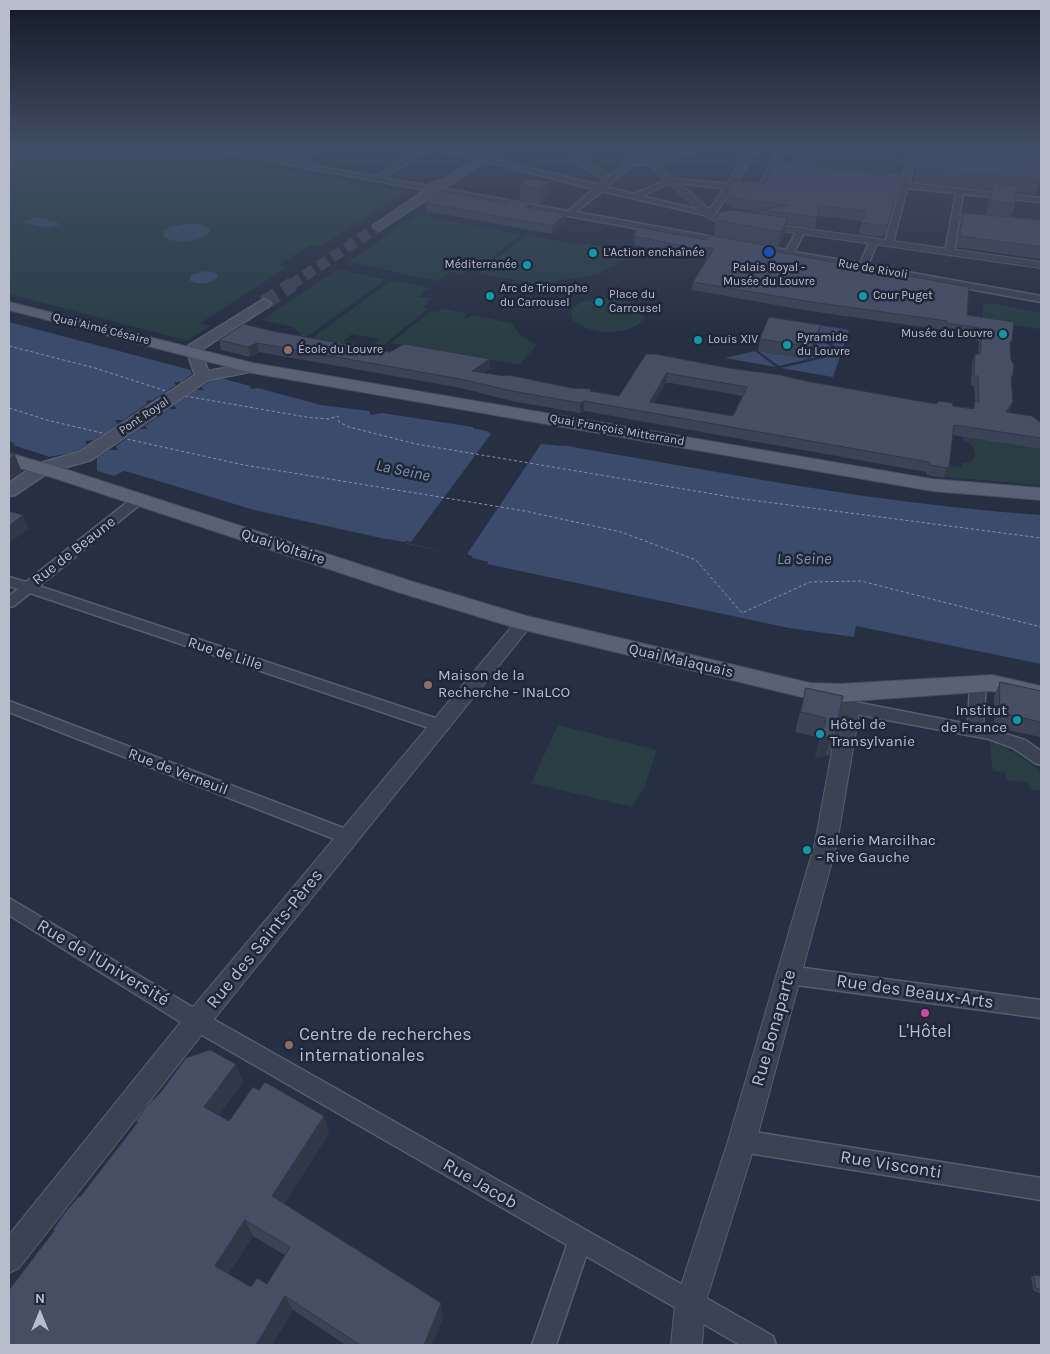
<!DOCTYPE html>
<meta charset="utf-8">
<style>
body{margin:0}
#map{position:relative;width:1050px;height:1354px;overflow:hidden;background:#272f42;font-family:Karla,sans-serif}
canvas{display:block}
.frame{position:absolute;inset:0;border:10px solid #b8bdcc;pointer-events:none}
.north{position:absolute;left:15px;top:1289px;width:50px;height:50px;-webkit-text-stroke:4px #202738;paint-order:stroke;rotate:0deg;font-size:14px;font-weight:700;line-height:20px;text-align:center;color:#b8bdcc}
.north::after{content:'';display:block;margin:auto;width:18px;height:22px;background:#b8bdcc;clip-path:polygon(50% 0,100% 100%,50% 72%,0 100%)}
</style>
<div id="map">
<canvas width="1050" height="1354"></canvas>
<div class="frame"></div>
<div class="north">N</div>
</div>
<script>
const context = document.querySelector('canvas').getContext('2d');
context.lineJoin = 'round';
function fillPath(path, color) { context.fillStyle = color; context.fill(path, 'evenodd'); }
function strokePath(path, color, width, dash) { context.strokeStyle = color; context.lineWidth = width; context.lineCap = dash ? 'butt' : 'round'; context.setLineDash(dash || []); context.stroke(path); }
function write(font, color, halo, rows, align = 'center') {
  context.font = font + ' Karla,sans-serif'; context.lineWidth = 5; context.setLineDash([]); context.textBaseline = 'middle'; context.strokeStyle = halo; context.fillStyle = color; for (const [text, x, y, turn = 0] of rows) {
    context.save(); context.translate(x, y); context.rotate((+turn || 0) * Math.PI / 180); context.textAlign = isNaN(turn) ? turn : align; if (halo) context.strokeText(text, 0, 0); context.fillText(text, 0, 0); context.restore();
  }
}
fillPath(new Path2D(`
 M9 148H164L406 192 320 247 310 245 279 265 287 267 205 320 201 324 210 326 189 340H185L9 294Z
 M799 148H896L885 185 787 174Z
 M417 215 521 235 477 269 471 268 463 274 450 272 438 281 348 262Z
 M526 235 581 245 587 244 637 253 597 275 566 279 542 285 478 273Z
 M338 269 385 280 307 337 300 336 301 334 293 327 262 320Z
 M395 280 430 288 423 290V293L418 297 433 298 426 301 429 302 423 307 429 308 382 346 375 349 363 347 365 345 372 346 379 339 352 334 344 341 362 345 361 346 312 338 388 283Z
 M607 298C620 299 635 301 644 312V318C631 338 587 335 572 319L571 311C579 300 594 299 607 298Z
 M990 303 1041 313V329L990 322 983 318V305Z
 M442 308 467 314 463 317 468 318 472 315 511 323 520 335 537 345 519 365 391 343 431 311 437 312Z
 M962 436 1041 448V485L946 477V465L962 467V463L971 462 975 457C975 448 972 444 963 440Z
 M558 725 657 750 644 788 632 807 531 783Z
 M989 741C1009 748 1026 758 1041 773V791L1030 789 1028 783 1006 780 1005 773 993 771Z`), '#293d43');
fillPath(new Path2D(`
 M33 216 61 224 49 228 20 222 30 220Z
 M185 224H200L209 228 210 231C201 243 174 245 163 236L164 231 170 227Z
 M204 271 216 273 218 277C211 284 198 286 189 280L191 275Z
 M9 322 191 370 192 374 212 380 221 378 250 386 251 389 258 388 321 405 369 411 371 415 382 413 473 427V428C545 443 615 454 688 467 806 488 922 507 1041 515V664L856 626 854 637 789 628 487 564 488 562 472 558 254 510 132 473 124 471 114 476 97 471V458L76 452 50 457 13 445 15 444 9 441Z
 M800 322 849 330 842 351Z
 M797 323 839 352 779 366 758 351 809 359 818 337Z
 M755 351 776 367 725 358Z
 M841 354 833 377 781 368Z`), '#3c4a6b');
fillPath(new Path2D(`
 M190 368 194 372 212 377 221 376 227 377 212 380 201 387 204 390H196L174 405 177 409H169L145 426 148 429H139L116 446 118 450H109L97 458V471L95 470V460L76 455 56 458 50 457 76 452 87 444 85 441 94 440 118 424 115 420H123L147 404 146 401 153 400 176 385 174 382H181L192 374Z
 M475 425 492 431 542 441 565 442 563 446 541 444 467 554 472 556V558L488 562 486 566 485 564 471 560 466 557 407 543 404 545 385 543 388 539 404 542 406 541 411 542 491 434 487 431 473 428Z`), '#272f42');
strokePath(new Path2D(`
 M9 346 95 368 169 392
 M185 396 306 417 328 419 338 416 339 422 349 427 416 444 743 499 1041 538
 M9 408 47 420 106 434
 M122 438 244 465 525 511 621 532 696 560 742 613 810 582 861 581 1041 627`), '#7f8fb3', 1, [3, 2.5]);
strokePath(new Path2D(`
 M291 285 379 226`), '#3d4457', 11, [11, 5.5]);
strokePath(new Path2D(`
 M264 303 293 284`), '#3d4457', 15, [15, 8]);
const minor = new Path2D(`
 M198 148H212L290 162 315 148H322L298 163 376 177 423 148H430L384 178 568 211 594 189 434 148H445L599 185 605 180C594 173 568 162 569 148H575L578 155 610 176 627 161 641 154 648 156 639 161 666 159 693 148H702L667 163 632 165 606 187 634 194 670 178 727 184 750 148H757L735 185 758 187 779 148H786L763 192 732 189 713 217 602 191 576 212 730 240V244L727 245ZM671 182 724 188 708 212 642 196Z
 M911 148H918L909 183 1041 198V202L963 194 959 216 982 218 986 220 982 222 959 221 955 248 952 254 949 255 945 252 956 193 907 188 893 243 886 245 885 243Z
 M801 228 805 231 794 252 860 263 870 241 874 238 878 241 868 265 1041 296V302L755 250 751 247 755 244 786 250 797 231Z
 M139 495 145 499 143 502 39 586 447 722 449 726 447 730 441 732 435 730 30 593 14 606 9 607V596L18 589 9 586V577L26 582 135 496Z
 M978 678 983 679 986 683 983 727 1025 740 1041 751V765L1035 763 1013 748 989 739 850 713 845 711 842 707 845 703 850 701 968 724 970 683 973 679Z
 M9 701 354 832 357 837 354 842 348 844 342 842 9 712Z
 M9 898 204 1014 773 1336 776 1345H740L586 1256 556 1345H532L567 1245 190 1028 9 915Z
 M789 966 1041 1000V1018L789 984 782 981 779 975 782 969Z
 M742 1130 1041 1178V1200L742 1152 734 1149 731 1141 734 1133Z`);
const tertiary = new Path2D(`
 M630 148H639L714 213 724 217 1041 262V268L718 222 706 217Z
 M524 617 530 619 533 623 530 627 206 1029 19 1268 9 1273V1235L188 1013 518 619Z
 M840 686 847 688 860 707 837 843 756 1141 705 1304 702 1345H671L675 1304 728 1141 815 843 840 708 830 693 833 688Z`);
const secondary = new Path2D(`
 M494 148H505L453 183 445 186 448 189 447 191 435 194 383 228 379 230 373 226 424 191 423 189 424 187 445 179Z
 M264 299 271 303 269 306 201 350 208 371 249 364 254 365 256 368 254 371 208 380 91 460 49 472 15 495 9 496V483L37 464 79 452 195 375 186 349 188 346Z`);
const primary = new Path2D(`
 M9 302 253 363 932 479 1041 488V500L932 491 252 373 9 310Z
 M9 453 68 470 417 583 527 616 810 683 840 684 992 675 1041 686V702L992 691 840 702 810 699 516 628 401 593 54 478 9 465Z`);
strokePath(minor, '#565d6c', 3);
strokePath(tertiary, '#565d6c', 2);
strokePath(secondary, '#565d6c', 3);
strokePath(primary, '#454b5b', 2);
fillPath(minor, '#3b4252');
fillPath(tertiary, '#3b4252');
fillPath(secondary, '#495065');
fillPath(primary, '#596172');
fillPath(new Path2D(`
 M922 148 1040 179 1035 194 1016 192 1015 204 1011 217 1041 220V253L1039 259 957 247 961 224 964 213 986 215 989 199 991 190 913 182Z
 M790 164 887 175 902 174 885 236 883 235 882 237 858 234 862 221 817 216 815 228 787 224 785 233 778 248 775 247V252L967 315 1010 346 1013 376 1011 381 1009 413 1041 423V449L952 435 949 467 946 477 943 478 927 475 926 472 584 411 580 413 512 401 461 388 259 352 250 357 221 350 219 340 272 331 390 352 490 359V368L484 373 572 388 591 389V392L619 396 646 354 936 404 973 408 975 402 974 386H971L972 363 975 354H978L979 341 976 340V337L944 332V330L810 311 692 290 693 282 708 257H691L634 245 635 236 707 240 714 235 716 220 760 214 761 212 731 208 732 205H726L727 194 765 183ZM666 383H670L743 396 733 416 654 403Z
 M549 182V197L540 204 520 201V185Z
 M425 203 531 208 566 214V222L552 234 426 211Z
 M821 325 818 337 809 359 758 351 760 339Z
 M1000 682 1041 691V735L1040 737 994 727V696Z
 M806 688 843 696 835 735 829 756 826 755 815 759 820 738 795 732Z
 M243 1082 219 1115 229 1121 259 1090 324 1116 329 1133 284 1204 441 1303 443 1317 432 1345H346L293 1310 272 1345H9L54 1231 53 1230 80 1197 137 1123 136 1121 160 1093ZM253 1236 285 1255 267 1284 251 1287 228 1274Z
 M1034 1275 1041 1276V1294L1033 1290 1031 1277Z`), '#3c4356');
fillPath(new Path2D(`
 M549 182V197L540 204V189Z
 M531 203V211L526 207Z
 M566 214V222L552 234V226Z
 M788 218 785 233 778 248 781 232Z
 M821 325 818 337 809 359 812 347Z
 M257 343 259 352 250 357 248 347Z
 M490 359V368L473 380 472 371Z
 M667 373 666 383 649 412 650 402Z
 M584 401V411L580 413V403Z
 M1013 402 1010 412 1003 422 1006 412Z
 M15 455 22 472 9 481V459Z
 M949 467 946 477 943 478 947 468Z
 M23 515 29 529 9 543V526Z
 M832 735 826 755 815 759 821 739Z
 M236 1064 243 1082 212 1124 204 1107Z
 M324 1116 329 1133 279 1212 272 1196Z
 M245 1220 253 1236 224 1280 215 1266Z
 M285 1296 293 1310 272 1345H256Z
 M441 1303 443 1317 432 1345H424Z`), '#313746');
const building = new Path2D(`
 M922 148H1040V179L917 167Z
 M777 161 790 162 789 164 887 175V173L902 174 888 225 885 224 884 226 861 223 867 211 819 206 817 217 761 210 788 205 733 198 735 195 727 194 735 181 765 183Z
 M528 179 549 182 540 189 520 185Z
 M993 183 1017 186 1015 204 991 201Z
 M441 191 506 203 512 199 531 203 526 207 566 214 552 226 425 203Z
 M732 210 788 218 781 232 716 220 720 212Z
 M964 213 1041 220V247L960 236Z
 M637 227 707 240 710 235 775 247 773 251 969 287 967 315 1014 322 1012 341 1010 342 1011 360 1014 365 1013 376H1011L1013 402 1006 412 1032 416 1041 423V438L954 425 949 467 947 468 930 465 929 462 584 401 580 403 512 391 460 379 257 343 248 347 219 340 244 324 272 331 390 352 404 344 490 359 472 371 505 376 509 375 572 388 591 389 590 391 619 396 646 354H655L729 368 781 375 806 381 936 404 939 401 952 403 953 406 974 409 975 401 979 402 978 376H974V371L975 354H980L982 332 979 331V328L947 323V321L812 302 693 282 714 248H692L635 236ZM667 373 671 374 747 387 733 416 650 402Z
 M769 317 821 325 812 347 760 339Z
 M9 453 15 455 9 459Z
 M9 511 23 515 9 526Z
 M1000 682 1041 691V722L1000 713Z
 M806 688 843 696 835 735H832L821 739 826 718 801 712Z
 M210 1050 236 1064 204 1107 229 1121 253 1087 259 1090 265 1082 324 1116 272 1196 441 1303 424 1345H360L285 1296 256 1345H9V1290L54 1231 53 1230 63 1215 79 1196 80 1197 138 1122 136 1121 145 1108 160 1093 186 1058ZM245 1220 290 1247 267 1284 257 1278 251 1287 215 1266Z
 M1034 1275 1041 1276V1290L1036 1288Z`);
fillPath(building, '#464e64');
strokePath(building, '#313746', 1);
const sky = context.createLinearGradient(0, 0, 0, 337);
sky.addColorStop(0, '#151a24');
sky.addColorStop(0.44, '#414d65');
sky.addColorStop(1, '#414d6500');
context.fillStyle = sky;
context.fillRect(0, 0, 1050, 337);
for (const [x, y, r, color] of [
 [769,252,6,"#1a4fb4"],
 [593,253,5,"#0f9aa8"],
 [527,265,5,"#0f9aa8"],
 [490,296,5,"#0f9aa8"],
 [863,296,5,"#0f9aa8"],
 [599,302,5,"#0f9aa8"],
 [1003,334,5,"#0f9aa8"],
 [698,340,5,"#0f9aa8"],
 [787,345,5,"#0f9aa8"],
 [288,350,5,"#8d6e63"],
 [428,685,5,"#8d6e63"],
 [1017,720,5,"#0f9aa8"],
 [820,734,5,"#0f9aa8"],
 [807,850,5,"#0f9aa8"],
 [925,1013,5,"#d1479c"],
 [289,1045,5,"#8d6e63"]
]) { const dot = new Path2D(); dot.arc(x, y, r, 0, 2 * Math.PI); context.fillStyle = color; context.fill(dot); strokePath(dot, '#202738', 2); }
write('12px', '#b8bdcc', '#202738', [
 ["L'Action enchaînée",603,253],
 ["Méditerranée",517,265,"right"],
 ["Palais Royal -",769,268,"center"],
 ["Musée du Louvre",769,282,"center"],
 ["Arc de Triomphe",500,289],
 ["du Carrousel",500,303],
 ["Place du",609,295],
 ["Carrousel",609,309],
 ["Cour Puget",873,296],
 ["Musée du Louvre",993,334,"right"],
 ["Pyramide",797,338],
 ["du Louvre",797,352],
 ["Louis XIV",708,340],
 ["École du Louvre",298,350]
], 'left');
write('12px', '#b8bdcc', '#202738', [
 ["Rue de Rivoli",873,269,10],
 ["Quai Aimé Césaire",101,329,14],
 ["Pont Royal",144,416,-34],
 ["Quai François Mitterrand",617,430,10]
]);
write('15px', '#b8bdcc', '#202738', [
 ["Quai Voltaire",283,547,18],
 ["Rue de Beaune",74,551,-38],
 ["Rue de Lille",225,654,18],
 ["Quai Malaquais",681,661,13],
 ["Rue de Verneuil",178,772,21]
]);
write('15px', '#b8bdcc', '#202738', [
 ["Maison de la",438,676],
 ["Recherche - INaLCO",438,693],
 ["Institut",1007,711,"right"],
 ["de France",1007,728,"right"],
 ["Hôtel de",830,725],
 ["Transylvanie",830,742],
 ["Galerie Marcilhac",817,841],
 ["- Rive Gauche",817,858]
], 'left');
write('italic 16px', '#7f8fb3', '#202738', [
 ["La Seine",403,471,12],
 ["La Seine",804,559]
]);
write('18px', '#b8bdcc', '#202738', [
 ["Rue des Saints-Pères",265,939,-51],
 ["Rue de l'Université",103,963,31],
 ["Rue des Beaux-Arts",915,992,8],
 ["Rue Bonaparte",774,1028,-74],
 ["Rue Visconti",891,1165,9],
 ["Rue Jacob",480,1184,30]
]);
write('18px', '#b8bdcc', '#202738', [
 ["L'Hôtel",925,1032],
 ["Centre de recherches",299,1035,"left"],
 ["internationales",299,1056,"left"]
]);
</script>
